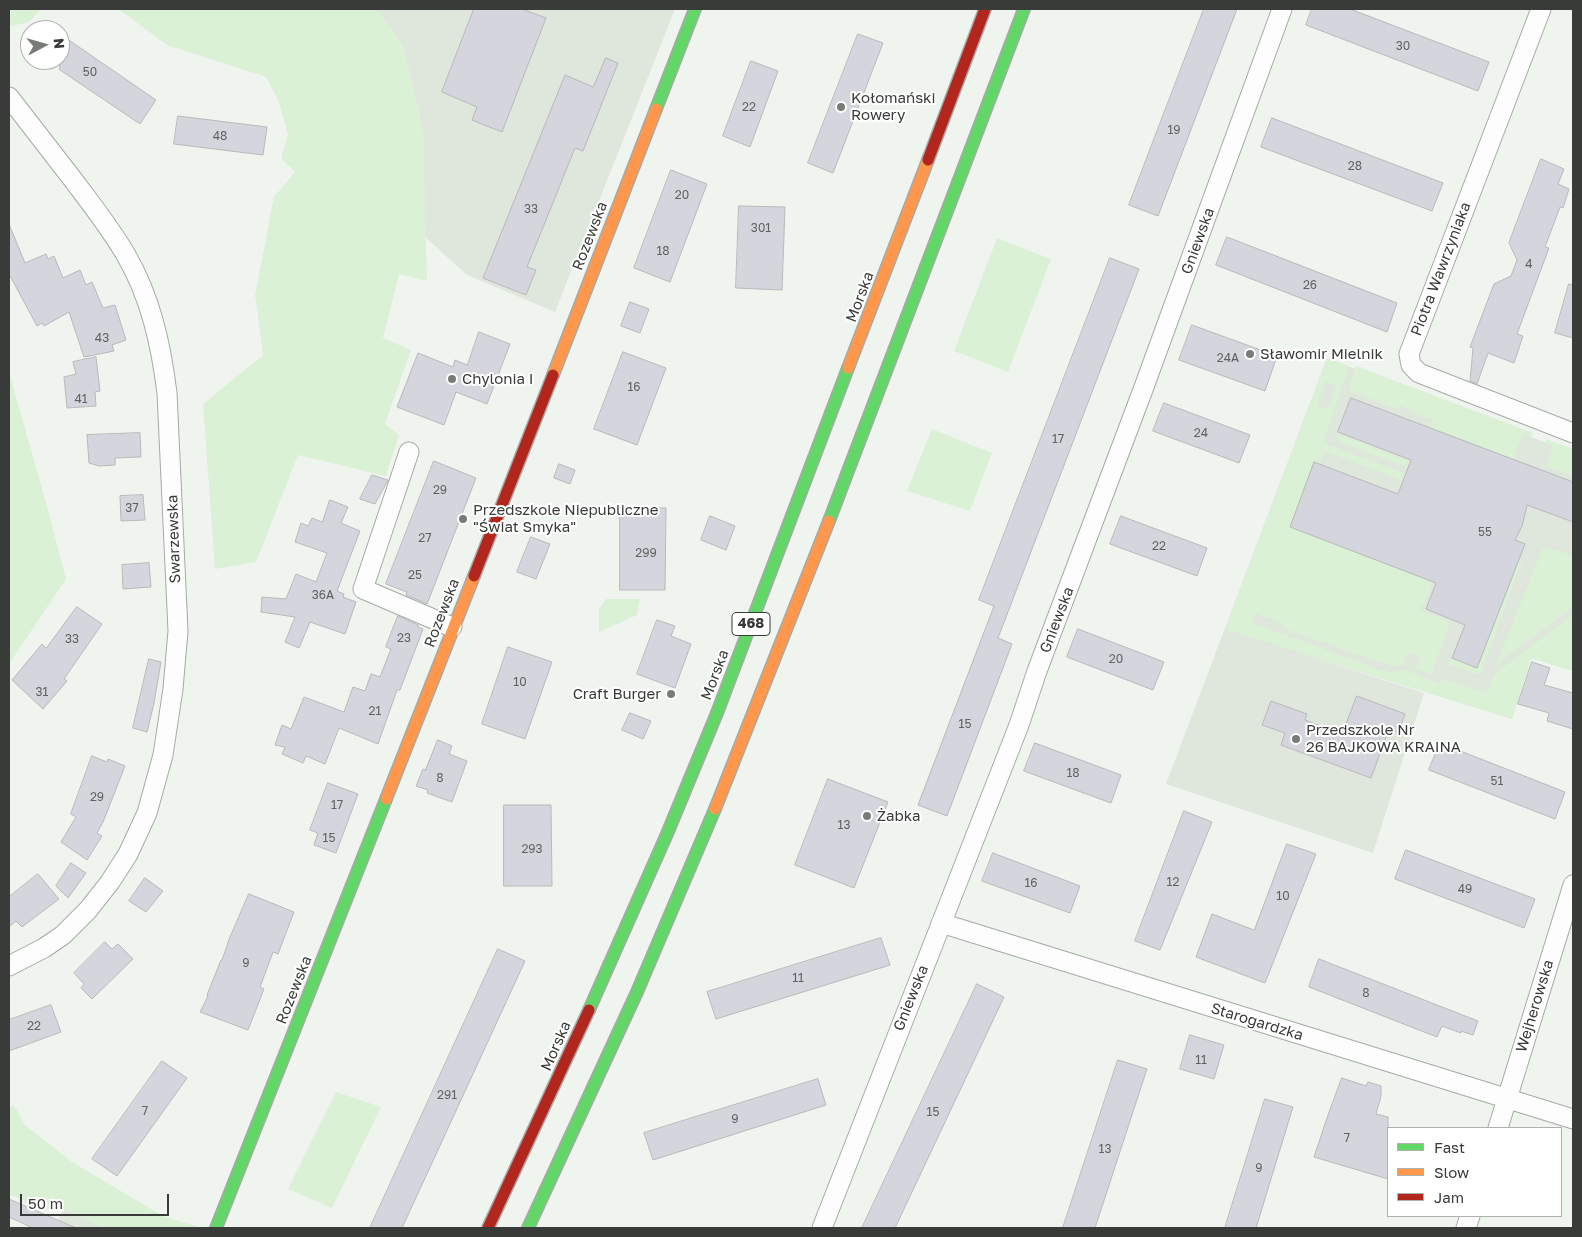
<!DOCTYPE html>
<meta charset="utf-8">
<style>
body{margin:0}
#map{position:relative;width:1582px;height:1237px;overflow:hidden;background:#eff4ef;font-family:"Golos Text",sans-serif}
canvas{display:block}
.frame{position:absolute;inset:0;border:10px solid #383b37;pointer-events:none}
.legend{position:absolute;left:1387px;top:1127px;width:175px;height:90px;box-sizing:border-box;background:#fff;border:1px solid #afb1af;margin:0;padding:6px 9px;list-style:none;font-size:15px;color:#383b37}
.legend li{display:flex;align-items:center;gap:10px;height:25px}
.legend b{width:25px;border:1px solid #afb1af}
.north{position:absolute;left:20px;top:20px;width:50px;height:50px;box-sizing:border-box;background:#fff;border:1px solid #afb1af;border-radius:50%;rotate:84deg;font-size:14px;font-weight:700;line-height:20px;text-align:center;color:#383b37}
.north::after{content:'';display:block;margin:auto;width:18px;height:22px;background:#787c77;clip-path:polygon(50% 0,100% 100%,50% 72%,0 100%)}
.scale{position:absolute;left:20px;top:1194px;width:149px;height:22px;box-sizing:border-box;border:2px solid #383b37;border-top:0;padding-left:6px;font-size:15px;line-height:18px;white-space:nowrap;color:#383b37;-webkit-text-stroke:4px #fff;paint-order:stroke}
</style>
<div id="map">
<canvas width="1582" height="1237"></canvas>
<div class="frame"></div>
<ul class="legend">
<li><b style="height:6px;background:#63d668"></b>Fast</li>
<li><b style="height:6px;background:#ff974d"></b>Slow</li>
<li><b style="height:6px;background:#b3261e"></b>Jam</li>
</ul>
<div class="north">N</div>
<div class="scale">50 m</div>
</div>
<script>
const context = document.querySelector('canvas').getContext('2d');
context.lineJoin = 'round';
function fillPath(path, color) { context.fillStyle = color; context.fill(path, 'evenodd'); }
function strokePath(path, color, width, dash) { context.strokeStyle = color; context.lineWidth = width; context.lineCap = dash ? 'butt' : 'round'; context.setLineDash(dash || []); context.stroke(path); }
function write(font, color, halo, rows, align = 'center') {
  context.font = font + ' "Golos Text",sans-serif'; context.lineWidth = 4; context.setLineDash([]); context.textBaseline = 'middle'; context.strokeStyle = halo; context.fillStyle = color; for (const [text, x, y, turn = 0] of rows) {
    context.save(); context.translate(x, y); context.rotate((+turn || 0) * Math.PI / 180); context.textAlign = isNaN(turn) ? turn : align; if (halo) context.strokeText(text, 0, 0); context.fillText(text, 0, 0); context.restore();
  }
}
fillPath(new Path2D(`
 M376 9H675L555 312 467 275 425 237 423 132 403 46Z
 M1327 358 1573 453V671L1531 658 1512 719 1302 654 1424 693 1373 853 1166 784Z
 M64 1208 105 1228H54Z`), '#dfe7dd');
fillPath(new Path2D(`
 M9 9H41L28 23 9 26Z
 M118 9H376L403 46 423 132 427 281 399 274 383 338 411 350 385 424 399 435 386 476 298 455 256 562 215 569 203 404 263 355 255 295 274 197 295 172 281 158 288 134 278 100 266 77 167 45Z
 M997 238 1051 259 1008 372 954 351Z
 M1327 358 1349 366 1324 441 1326 444 1458 494 1445 497 1325 451 1319 464 1314 463 1290 527 1415 575 1450 537 1423 605H1421L1419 610 1450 622 1432 673H1427L1415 669 1420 656 1408 652 1403 664 1395 667 1286 629 1284 627 1285 624 1255 613 1252 623 1386 672H1398L1403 669 1440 684 1442 679 1488 693 1494 676 1500 670 1573 615V671L1531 658 1512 719 1225 629ZM1326 381 1336 385 1328 409 1317 405Z
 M1356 366 1533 433 1531 437 1523 434 1513 459 1430 428 1433 419 1425 418V416L1420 414 1419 416 1417 415V413L1399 405 1397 409 1351 391 1349 388Z
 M9 372 45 499 66 579 9 664Z
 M932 429 992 453 970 511 907 491Z
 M1337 434 1507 499 1505 505 1339 441Z
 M1546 439 1573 449V476L1546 466 1553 446 1545 442Z
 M1546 547 1573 556V607L1497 663 1543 548Z
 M1519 560 1522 561 1480 674H1477L1448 664 1452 658 1477 667Z
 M606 599H640L637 615 599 632V609Z
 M336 1092 381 1107 332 1208 288 1189Z
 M14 1105 25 1125 72 1162 163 1216 197 1226 196 1228H105L64 1208 43 1209 9 1194V1107Z`), '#dbf1d6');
const building = new Path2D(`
 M474 9H522L546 18 502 132 472 120 477 107 442 92Z
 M1204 9H1237L1158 216 1129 205Z
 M1312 9H1350L1489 62 1478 91 1306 25Z
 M60 34 156 100 140 124 60 70Z
 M858 34 883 43 833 173 808 163Z
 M606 58 618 63 583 151 575 148 527 267 536 270 526 295 483 278 565 75 593 87Z
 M751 61 778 71 750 147 723 136Z
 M178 116 267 127 263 155 174 144Z
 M1272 118 1443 183 1432 211 1261 147Z
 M1541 159 1564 169 1558 184 1569 189 1563 208 1560 207 1545 247 1549 248 1517 334 1523 336 1514 363 1488 353 1477 384 1470 381 1473 348 1470 347 1494 284 1511 276 1517 260 1509 243Z
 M671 170 707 184 670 282 634 268Z
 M739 206 785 207 782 290 736 288Z
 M9 224 25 263 46 254 48 259 54 256 63 278 80 270 86 285 92 282 103 308 115 305 126 340 112 345 114 351 84 357 69 312 44 326 42 323 37 326 9 274Z
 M1227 237 1397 303 1387 332 1216 265Z
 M1110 258 1139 269 998 638 1012 644 947 816 918 805 994 606 979 600Z
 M1569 284 1573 285V338L1555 333Z
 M630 302 649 309 640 333 621 326Z
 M1192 325 1277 356 1265 391 1179 360Z
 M479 332 510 344 487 404 456 392 444 425 397 407 418 353 453 367 455 360 467 365Z
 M623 352 666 368 637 445 594 429Z
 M96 357 100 391 95 392 96 406 67 408 64 377 76 374 73 362Z
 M1351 398 1573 482V522L1527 505 1522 526 1515 540 1525 544 1477 668 1452 658 1465 625 1426 609 1436 583 1290 527 1314 462 1398 494 1411 460 1338 432Z
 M1164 403 1250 435 1239 463 1153 431Z
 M140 433 141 457 115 458V465L99 466 89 463 87 435Z
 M434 461 476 478 427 604 406 595 407 592 386 584Z
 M559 464 575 470 570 484 554 478Z
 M372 475 388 480 375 504 360 499Z
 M143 495 145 520 121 521 120 496Z
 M330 500 348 507 341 523 360 531 337 591 344 594 343 597 356 602 345 634 310 622 299 648 285 642 295 617 261 612 262 597 286 599 296 574 316 582 327 553 295 542 301 523 308 526 312 518 322 522Z
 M620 508H666L665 590H620Z
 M710 516 735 526 726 550 701 540Z
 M1121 516 1207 548 1197 576 1110 544Z
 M531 537 550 544 536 579 517 572Z
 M149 563 151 587 123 589 122 565Z
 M77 607 102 624 64 679 67 681 43 709 12 680 42 644 46 648Z
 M398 616 418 625V627L423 629 400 690H397L378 744 339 728 325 764 306 756 303 763 282 754 285 747 275 745 282 725 291 729 304 697 344 712 353 687 365 691 371 674 380 677 391 649 386 647Z
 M657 620 675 626 671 636 691 644 675 688 637 674Z
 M1078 629 1164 662 1153 690 1067 657Z
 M508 647 552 662 525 739 482 724Z
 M149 659 161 662 154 703 147 732 133 728Z
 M1532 662 1550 668 1544 685 1573 693V729L1547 721 1549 713 1518 704Z
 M1357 696 1405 714 1398 733 1389 729 1371 778 1281 745 1285 733 1262 725 1271 701 1307 714 1305 720 1342 734Z
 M630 713 651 721 643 739 622 730Z
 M438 740 452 746 449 754 467 761 452 802 427 793 428 790 416 786 423 769 425 770Z
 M1035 743 1121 775 1111 803 1024 771Z
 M1440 743 1565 792 1555 819 1429 770Z
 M92 756 107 762 108 759 125 766 103 822 97 833 102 836 87 860 61 842 76 817 71 814Z
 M828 779 888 802 854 888 795 865Z
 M328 783 358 794 336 853 314 845 318 833 310 830Z
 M504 805H551L552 886H504Z
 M1184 811 1212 822 1160 950 1135 941Z
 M1287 844 1316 854 1265 983 1196 957 1212 914 1254 930Z
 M1406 850 1535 899 1524 928 1395 879Z
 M993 853 1080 886 1070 913 982 881Z
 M71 863 86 873 68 898 56 886Z
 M38 874 59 899 22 927 16 921 9 927V897Z
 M145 878 163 891 146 912 129 901Z
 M249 894 294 912 278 954 273 952 260 987 264 989 248 1030 200 1012 208 996 207 995 221 960H222L230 937Z
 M881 938 890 965 716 1019 707 992Z
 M105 942 112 949 118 944 133 959 92 999 81 988 84 984 74 973Z
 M498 949 525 961 402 1228H370Z
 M1319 959 1478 1021 1473 1035 1461 1031V1033L1442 1026 1437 1037 1309 987Z
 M977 984 1004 997 895 1228H862Z
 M51 1005 61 1032 9 1051V1020Z
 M1190 1035 1224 1045 1214 1079 1180 1069Z
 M1118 1060 1147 1069 1095 1228H1063Z
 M162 1061 187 1078 117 1176 92 1159Z
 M1342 1078 1366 1086 1368 1082 1381 1086V1096L1376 1114 1388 1117V1179L1314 1157 1327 1118Z
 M818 1079 826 1105 653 1160 644 1133Z
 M1265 1099 1293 1107 1256 1228H1225Z
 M9 1199 76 1228H33L9 1217Z`);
fillPath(building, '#d5d5dd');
strokePath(building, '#b7b9b9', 1);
const street = new Path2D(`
 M1541 9 1409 354 1411 365 1419 373 1573 433
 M9 97C31 125 52 153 74 181 92 205 111 229 126 255 151 298 161 345 167 393L178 631 173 689 163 755 147 813 128 854 110 882 88 910 63 935 44 948 9 966
 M409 452 363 589 452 627
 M941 923 1573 1119
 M1498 1128 1573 885
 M822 1228 1019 725 1037 671 1144 387 1282 9
 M1466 1228 1470 1216`);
const fast = new Path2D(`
 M656 109 695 9
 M829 521 1024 9
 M589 1010 667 834 717 713 848 368
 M216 1228 386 799
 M528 1228 637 992 715 809`);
const slow = new Path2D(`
 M848 368 928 160
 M553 375 656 109
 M386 799 474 576
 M715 809 829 521`);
const jam = new Path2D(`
 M928 160 985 9
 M474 576 553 375
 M488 1228 589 1010`);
strokePath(street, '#a6aaa6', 21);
strokePath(fast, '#a6aaa6', 14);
strokePath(slow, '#a6aaa6', 14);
strokePath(jam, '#a6aaa6', 14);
strokePath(street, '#fdfdfd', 19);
strokePath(fast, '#63d668', 11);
strokePath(slow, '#ff974d', 11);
strokePath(jam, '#b3261e', 11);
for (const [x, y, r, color] of [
 [841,107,5,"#787c77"],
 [1250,354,5,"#787c77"],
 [452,379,5,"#787c77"],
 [463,519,5,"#787c77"],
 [671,694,5,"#787c77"],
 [1296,739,5,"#787c77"],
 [867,816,5,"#787c77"]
]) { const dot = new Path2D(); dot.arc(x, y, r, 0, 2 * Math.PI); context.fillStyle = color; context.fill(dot); strokePath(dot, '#fff', 2); }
write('12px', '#5f6260', null, [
 ["30",1403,46],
 ["50",90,72],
 ["22",749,107],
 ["19",1174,130],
 ["48",220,136],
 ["28",1355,166],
 ["20",682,195],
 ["33",531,209],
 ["301",761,228],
 ["18",663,251],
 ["4",1529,264],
 ["26",1310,285],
 ["43",102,338],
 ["24A",1228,358],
 ["16",634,387],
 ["41",81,399],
 ["24",1201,433],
 ["17",1058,439],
 ["29",440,490],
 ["37",132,508],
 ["55",1485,532],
 ["27",425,538],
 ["22",1159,546],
 ["299",646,553],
 ["25",415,575],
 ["36A",323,595],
 ["23",404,638],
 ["33",72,639],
 ["20",1116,659],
 ["10",520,682],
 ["31",42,692],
 ["21",375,711],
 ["15",965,724],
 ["18",1073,773],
 ["8",440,778],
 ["51",1497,781],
 ["29",97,797],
 ["17",337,805],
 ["13",844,825],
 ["15",329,838],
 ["293",532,849],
 ["12",1173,882],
 ["16",1031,883],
 ["49",1465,889],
 ["10",1283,896],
 ["9",246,963],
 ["11",798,978],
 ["8",1366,993],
 ["22",34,1026],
 ["11",1201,1060],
 ["291",447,1095],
 ["7",145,1111],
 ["15",933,1112],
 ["9",735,1119],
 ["7",1347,1138],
 ["13",1105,1149],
 ["9",1259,1168]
]);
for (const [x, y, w] of [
 [751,624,38]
]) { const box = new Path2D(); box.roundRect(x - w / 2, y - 11.5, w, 23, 4); context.fillStyle = '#fff'; context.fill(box); strokePath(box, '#383b37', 1); }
write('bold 14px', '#383b37', null, [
 ["468",751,624]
]);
write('15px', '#383b37', '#fff', [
 ["Kołomański",851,98],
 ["Rowery",851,115],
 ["Sławomir Mielnik",1260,354],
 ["Chylonia I",462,379],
 ["Przedszkole Niepubliczne",473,510],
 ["\"Świat Smyka\"",473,527],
 ["Craft Burger",661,694,"right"],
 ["Przedszkole Nr",1306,730],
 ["26 BAJKOWA KRAINA",1306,747],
 ["Żabka",877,816]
], 'left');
write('15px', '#383b37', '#fff', [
 ["Rozewska",590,236,-69],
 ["Gniewska",1198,241,-70],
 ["Piotra Wawrzyniaka",1441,269,-69],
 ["Morska",860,297,-69],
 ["Swarzewska",174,539,-92],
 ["Rozewska",442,613,-69],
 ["Gniewska",1057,620,-69],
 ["Morska",715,675,-69],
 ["Rozewska",294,990,-68],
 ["Gniewska",911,998,-68],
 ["Wejherowska",1535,1006,-73],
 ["Starogardzka",1257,1022,17],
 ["Morska",556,1046,-66]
]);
</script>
